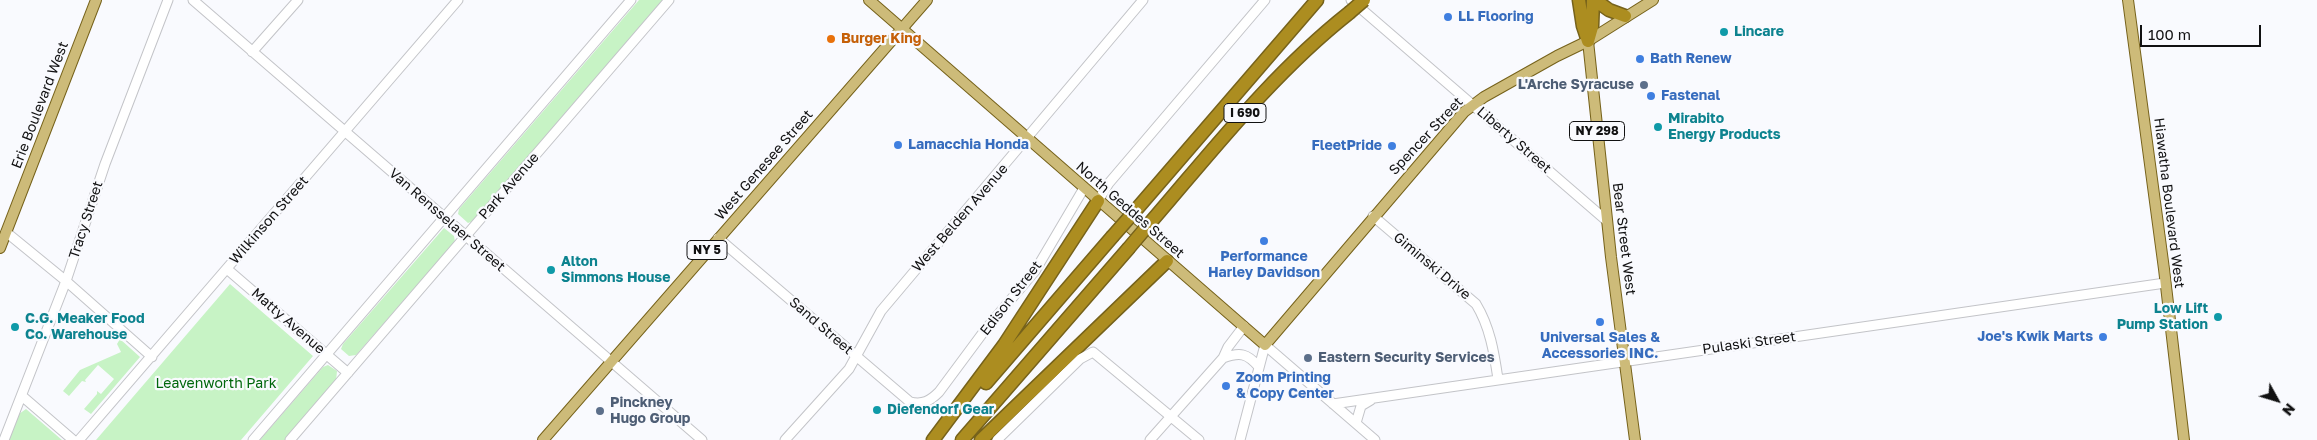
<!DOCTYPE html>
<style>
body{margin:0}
#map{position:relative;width:2317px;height:440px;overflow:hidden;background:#f9fafe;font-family:"Golos Text",sans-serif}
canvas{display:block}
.north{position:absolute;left:2252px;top:375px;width:50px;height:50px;-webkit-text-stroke:4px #f9fafe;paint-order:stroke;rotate:129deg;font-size:14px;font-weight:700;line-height:20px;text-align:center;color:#111112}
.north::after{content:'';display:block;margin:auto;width:18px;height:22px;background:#111112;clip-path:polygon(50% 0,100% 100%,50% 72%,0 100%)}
.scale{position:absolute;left:2140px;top:25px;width:121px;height:22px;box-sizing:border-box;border:2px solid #111112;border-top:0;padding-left:6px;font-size:15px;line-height:18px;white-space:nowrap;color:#111112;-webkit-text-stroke:4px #f9fafe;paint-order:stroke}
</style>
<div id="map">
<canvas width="2317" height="440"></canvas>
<div class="north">N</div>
<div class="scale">100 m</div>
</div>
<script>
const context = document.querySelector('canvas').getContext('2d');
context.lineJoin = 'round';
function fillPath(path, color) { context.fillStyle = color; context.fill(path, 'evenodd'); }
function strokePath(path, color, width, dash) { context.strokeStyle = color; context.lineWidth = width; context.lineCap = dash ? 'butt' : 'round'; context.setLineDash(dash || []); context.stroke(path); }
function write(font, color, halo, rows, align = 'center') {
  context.font = font + ' "Golos Text",sans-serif'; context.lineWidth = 4.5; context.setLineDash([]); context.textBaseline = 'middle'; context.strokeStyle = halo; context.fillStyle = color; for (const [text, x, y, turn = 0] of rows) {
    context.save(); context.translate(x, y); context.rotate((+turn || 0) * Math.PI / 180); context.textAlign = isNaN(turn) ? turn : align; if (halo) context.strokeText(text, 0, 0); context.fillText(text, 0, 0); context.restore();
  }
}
fillPath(new Path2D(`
 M639 0H663L473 221 468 223 458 214 459 209Z
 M444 228 454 236 455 242 356 355 349 356 341 349 343 344Z
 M230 284 313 356 241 440H96Z
 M120 339 140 357 91 414 84 409 97 394V391L101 394 114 379 98 365 85 380 86 382 82 381 69 396 63 391 80 370 121 352 117 344Z
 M328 365 337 371 336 381 285 440H260L323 367Z
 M26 409 62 440H9L19 414Z`), '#c7f3c5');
const minor = new Path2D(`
 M193 0 702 440
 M1351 0 1607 221
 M252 52 298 0
 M1098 201 1109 183 1265 0
 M1373 216 1476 304C1490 327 1494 352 1498 379
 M6 232 66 281 152 357
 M718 238 910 402C923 405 930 401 939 392L985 330 1035 271 1084 188
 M227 269 348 373
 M1223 358C1240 352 1247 353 1259 367
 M22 396 73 440
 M1333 404 2165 283
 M1356 423 1361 406 1371 400
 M4 440 66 281 105 164 168 0
 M79 440 458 0
 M253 440 631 0
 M290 440 669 0
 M785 440 849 369 881 311 1143 0
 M997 440 1080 359 1093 352 1199 440
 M1150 440 1223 358 1228 347 1244 326
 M1240 440 1265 345 1375 440`);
const major = new Path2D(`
 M869 0 1265 345 1464 112 1484 97 1557 56 1588 41 1653 0
 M2128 0 2164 269 2184 440
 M1588 41 1611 257 1635 440
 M0 248 96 0
 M543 440 927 0`);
const highway = new Path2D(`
 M1579 0 1583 26 1588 41
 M1595 0 1609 10 1625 16
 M1588 41 1592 27 1593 0
 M1135 211 1317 0
 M1150 223C1213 150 1273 73 1349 13
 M986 383 1112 237
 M933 440 1004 345 1098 201
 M962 440 1128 249
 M981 440 1167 261`);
strokePath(minor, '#c3c4c8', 11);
strokePath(major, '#76621b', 12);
strokePath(highway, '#76621b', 15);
strokePath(minor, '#fff', 9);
strokePath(major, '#cdbb79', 10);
strokePath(highway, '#ac8d20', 12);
const highwayBridge = new Path2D(`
 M1349 13 1364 0
 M1112 237 1135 211
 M1128 249 1150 223`);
strokePath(highwayBridge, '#76621b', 15, []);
strokePath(highwayBridge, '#ac8d20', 12);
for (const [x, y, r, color] of [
 [1448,17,5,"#3f7fe0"],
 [1724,32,5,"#0f9aa8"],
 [831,39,5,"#e8710a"],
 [1640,59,5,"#3f7fe0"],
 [1644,85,5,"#5c6f8a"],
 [1651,96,5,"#3f7fe0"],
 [1658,127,5,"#0f9aa8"],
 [898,145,5,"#3f7fe0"],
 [1392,146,5,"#3f7fe0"],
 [1264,241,5,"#3f7fe0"],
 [551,270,5,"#0f9aa8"],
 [2218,317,5,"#0f9aa8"],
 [1600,322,5,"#3f7fe0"],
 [15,327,5,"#0f9aa8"],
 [2103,337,5,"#3f7fe0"],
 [1308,358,5,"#5c6f8a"],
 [1226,386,5,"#3f7fe0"],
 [877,410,5,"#0f9aa8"],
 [600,411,5,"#5c6f8a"]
]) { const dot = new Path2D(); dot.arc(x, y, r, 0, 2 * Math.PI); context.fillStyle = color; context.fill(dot); strokePath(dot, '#f9fafe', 2); }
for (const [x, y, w] of [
 [1245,113,42],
 [1597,131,55],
 [707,250,40]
]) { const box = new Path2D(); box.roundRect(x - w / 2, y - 9.5, w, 19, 4); context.fillStyle = '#f9fafe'; context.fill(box); strokePath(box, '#111112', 1); }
write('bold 12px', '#111112', null, [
 ["I 690",1245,113],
 ["NY 298",1597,131],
 ["NY 5",707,250]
]);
write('bold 14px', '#366cbe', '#f9fafe', [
 ["LL Flooring",1458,17],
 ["Bath Renew",1650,59],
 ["Fastenal",1661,96],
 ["Lamacchia Honda",908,145],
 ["FleetPride",1382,146,"right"],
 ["Performance",1264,257,"center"],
 ["Harley Davidson",1264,273,"center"],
 ["Joe's Kwik Marts",2093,337,"right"],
 ["Universal Sales &",1600,338,"center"],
 ["Accessories INC.",1600,354,"center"],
 ["Zoom Printing",1236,378],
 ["& Copy Center",1236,394]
], 'left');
write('bold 14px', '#0d838f', '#f9fafe', [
 ["Lincare",1734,32],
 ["Mirabito",1668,119],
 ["Energy Products",1668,135],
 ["Alton",561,262],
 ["Simmons House",561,278],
 ["Low Lift",2208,309,"right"],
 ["Pump Station",2208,325,"right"],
 ["C.G. Meaker Food",25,319],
 ["Co. Warehouse",25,335],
 ["Diefendorf Gear",887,410]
], 'left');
write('bold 14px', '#c56008', '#f9fafe', [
 ["Burger King",841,39]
], 'left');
write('bold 14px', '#4e5e75', '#f9fafe', [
 ["L'Arche Syracuse",1634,85,"right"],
 ["Eastern Security Services",1318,358],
 ["Pinckney",610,403],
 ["Hugo Group",610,419]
], 'left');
write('14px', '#111112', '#f9fafe', [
 ["Erie Boulevard West",40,105,-69],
 ["Spencer Street",1426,136,-47],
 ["Liberty Street",1514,140,41],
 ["West Genesee Street",764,165,-49],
 ["Park Avenue",509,186,-49],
 ["Hiawatha Boulevard West",2169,203,83],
 ["North Geddes Street",1130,210,41],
 ["West Belden Avenue",960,218,-49],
 ["Tracy Street",86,220,-72],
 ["Wilkinson Street",269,220,-49],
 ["Van Rensselaer Street",447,220,41],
 ["Bear Street West",1624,239,83],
 ["Giminski Drive",1432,266,40],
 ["Edison Street",1011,298,-52],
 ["Matty Avenue",288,321,41],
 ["Sand Street",821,326,41],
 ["Pulaski Street",1749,343,-8]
]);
write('14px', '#00670c', '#f9fafe', [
 ["Leavenworth Park",216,384]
]);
</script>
